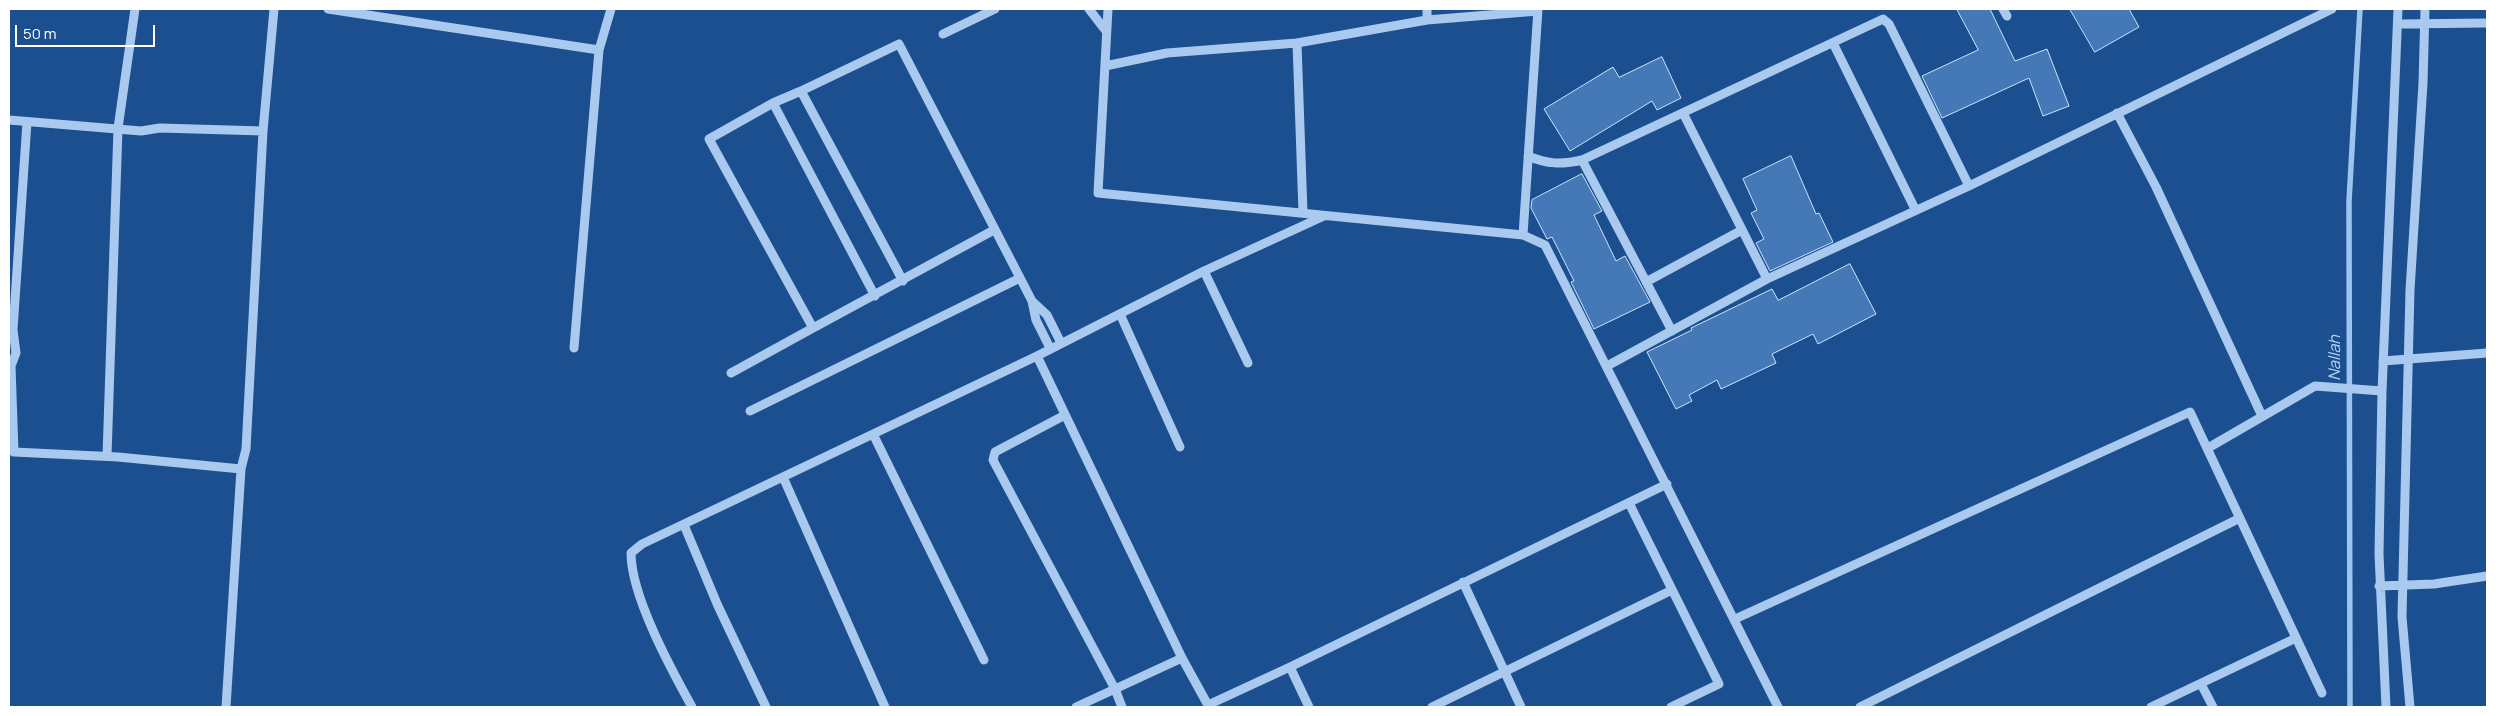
<!DOCTYPE html>
<style>
body{margin:0}
#map{position:relative;width:2496px;height:716px;overflow:hidden;background:#1b4f8f;font-family:Manrope,sans-serif}
canvas{display:block}
.frame{position:absolute;inset:0;border:10px solid #fff;pointer-events:none}
.scale{position:absolute;left:15px;top:25px;width:140px;height:22px;box-sizing:border-box;border:2px solid #fff;border-top:0;padding-left:6px;font-size:15px;line-height:18px;white-space:nowrap;color:#fff;-webkit-text-stroke:4px #1b4f8f;paint-order:stroke}
</style>
<div id="map">
<canvas width="2496" height="716"></canvas>
<div class="frame"></div>
<div class="scale">50 m</div>
</div>
<script>
const context = document.querySelector('canvas').getContext('2d');
context.lineJoin = 'round';
function strokePath(path, color, width, dash) { context.strokeStyle = color; context.lineWidth = width; context.lineCap = dash ? 'butt' : 'round'; context.setLineDash(dash || []); context.stroke(path); }
function fillPath(path, color) { context.fillStyle = color; context.fill(path, 'evenodd'); }
function write(font, color, halo, rows, align = 'center') {
  context.font = font + ' Manrope,sans-serif'; context.lineWidth = 4; context.setLineDash([]); context.textBaseline = 'middle'; context.strokeStyle = halo; context.fillStyle = color; for (const [text, x, y, turn = 0] of rows) {
    context.save(); context.translate(x, y); context.rotate((+turn || 0) * Math.PI / 180); context.textAlign = isNaN(turn) ? turn : align; if (halo) context.strokeText(text, 0, 0); context.fillText(text, 0, 0); context.restore();
  }
}
strokePath(new Path2D(`
 M2350 707 2349 201 2360 9`), '#9cc4f0', 5.5);
const building = new Path2D(`
 M1957 9H1990L2015 61 2047 49 2069 106 2043 116 2029 78 1942 118 1922 76 1978 50Z
 M2070 9H2129L2139 27 2095 52Z
 M1662 57 1681 98 1657 110 1652 101 1570 151 1544 109 1613 67 1619 77Z
 M1791 156 1816 214 1819 213 1833 242 1770 271 1756 243 1764 239 1751 213 1757 210 1743 179Z
 M1582 174 1602 211 1594 215 1616 261 1625 256 1650 302 1594 329 1571 282 1574 281 1552 237 1547 239 1531 208 1532 200Z
 M1850 264 1876 314 1818 344 1813 334 1772 354 1776 363 1721 389 1717 380 1689 395 1692 401 1676 409 1647 352 1692 330 1691 328 1772 289 1778 300Z`);
fillPath(building, '#4478b7');
strokePath(building, '#cfe3fa', 1);
strokePath(new Path2D(`
 M328 9 599 50
 M1089 9 1106 31
 M1108 9 1098 193 1523 235 1545 245 1778 707
 M2003 9 2007 16
 M1427 20 1538 11
 M2398 24 2487 23
 M943 34 995 9
 M1297 43 1303 213
 M1833 43 1915 209
 M1105 66 1167 53 1297 43 1427 20V9
 M773 103 801 91
 M1683 113 1767 279
 M2117 113 2156 187 2262 416
 M9 120 141 131 160 128 263 131
 M27 122 13 330 16 353 11 366 14 452 118 457 241 469
 M1528 156C1547 164 1561 165 1582 160
 M1523 235 1538 9
 M1204 271 1248 363
 M903 281 801 91 899 44 1032 301 1036 320 1050 348
 M1646 282 1742 230
 M875 296 773 103 709 139 813 328 994 230
 M1033 302 1047 315 1061 343
 M1120 314 1180 447
 M1672 331 1582 160 1883 19 1889 24 1969 186
 M574 348 599 50 611 9
 M2383 361 2487 353
 M1607 366 1767 279 1969 186 2332 9
 M731 373 813 328
 M750 411 1020 278
 M1065 415 995 452 993 460 1115 689 1122 707
 M873 434 984 660
 M2208 448 2315 386 2382 391
 M107 456 118 128 135 9
 M783 477 885 707
 M1629 503 1719 684 1671 707
 M684 525 718 606 766 707
 M1463 582 1521 707
 M2379 586 2434 584 2487 576
 M1735 619 2190 412 2322 693
 M1290 667 1309 707
 M2201 684 2213 707
 M1208 705 1290 667 1667 484
 M226 707 241 469 246 449 263 131 274 9
 M692 707C671 669 631 596 631 553L642 544 1037 356
 M1076 707 1182 658
 M1209 707 1182 658 1037 356 1204 271 1324 216
 M1432 707 1672 590
 M1860 707 2240 518
 M2151 707 2296 638
 M2386 707 2379 554 2382 391 2398 9
 M2410 707 2402 617 2410 290 2423 83 2425 9`), '#a9c9ee', 9);
write('italic 16px', '#b5d3f5', '#1b4f8f', [
 ["Nallah",2336,358,-90]
]);
</script>
